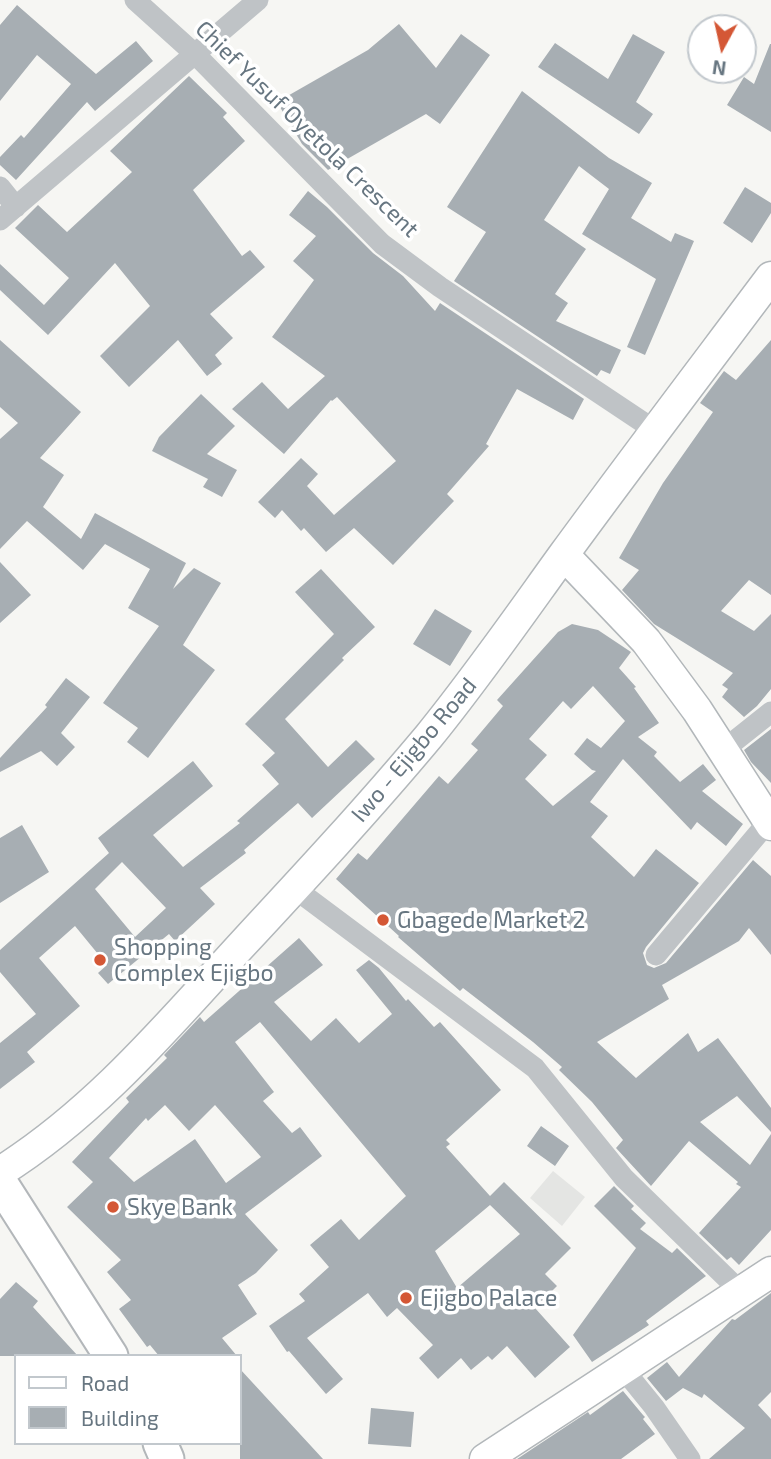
<!DOCTYPE html>
<style>
body{margin:0}
#map{position:relative;width:771px;height:1459px;overflow:hidden;background:#f6f6f3;font-family:"Exo 2",sans-serif}
canvas{display:block}
.legend{position:absolute;left:14px;top:1354px;width:228px;height:91px;box-sizing:border-box;background:#fff;border:2px solid #c2c8cd;margin:0;padding:9px 12px;list-style:none;font-size:21px;color:#677681}
.legend li{display:flex;align-items:center;gap:14px;height:35px}
.legend b{width:35px;border:2px solid #c2c8cd}
.north{position:absolute;left:687px;top:14px;width:70px;height:70px;box-sizing:border-box;background:#fff;border:2px solid #c2c8cd;border-radius:50%;rotate:188deg;font-size:19px;font-weight:700;line-height:28px;text-align:center;color:#677681}
.north::after{content:'';display:block;margin:auto;width:24px;height:32px;background:#d45735;clip-path:polygon(50% 0,100% 100%,50% 72%,0 100%)}
</style>
<div id="map">
<canvas width="771" height="1459"></canvas>
<ul class="legend">
<li><b style="height:9px;background:#fff"></b>Road</li>
<li><b style="height:19px;background:#a7aeb3"></b>Building</li>
</ul>
<div class="north">N</div>
</div>
<script>
const context = document.querySelector('canvas').getContext('2d');
context.lineJoin = 'round';
function fillPath(path, color) { context.fillStyle = color; context.fill(path, 'evenodd'); }
function strokePath(path, color, width, dash) { context.strokeStyle = color; context.lineWidth = width; context.lineCap = dash ? 'butt' : 'round'; context.setLineDash(dash || []); context.stroke(path); }
function write(font, color, halo, rows, align = 'center') {
  context.font = font + ' "Exo 2",sans-serif'; context.lineWidth = 7; context.setLineDash([]); context.textBaseline = 'middle'; context.strokeStyle = halo; context.fillStyle = color; for (const [text, x, y, turn = 0] of rows) {
    context.save(); context.translate(x, y); context.rotate((+turn || 0) * Math.PI / 180); context.textAlign = isNaN(turn) ? turn : align; if (halo) context.strokeText(text, 0, 0); context.fillText(text, 0, 0); context.restore();
  }
}
fillPath(new Path2D(`
 M553 1171 585 1197 562 1226 530 1198Z`), '#e4e5e3');
fillPath(new Path2D(`
 M17 5 96 74 136 41 153 61 95 111 87 102 16 180 0 165V157L21 135 24 138 71 84 37 55 0 101V25Z
 M399 24 436 68 461 34 490 55 440 124 426 114 328 170 302 144 277 102 368 50Z
 M633 34 665 52 636 102 653 114 639 134 538 67 555 43 608 79Z
 M770 44H771V132L727 105 744 77 754 84Z
 M189 76 227 113 223 117 245 141 193 190 242 256 250 250 265 267 210 314 233 338 215 355 222 364 207 376 178 340 129 387 100 356 150 306 115 263 48 335 0 290V264L44 305 69 278 15 228 38 205 67 232 132 172 110 151Z
 M522 91 609 158 652 183 631 218 671 242 675 233 694 241 645 355 627 347 656 279 582 234 609 189 579 166 544 220 586 249 555 294 568 303 556 321 621 350 610 374 601 370 597 376 454 281 486 232 447 207Z
 M745 187 771 203V213L752 243 723 223Z
 M308 191 327 207 373 253 403 276 435 311 440 303 584 399 573 420 517 389 486 444 489 446 447 494 454 501 393 565 354 528 326 552 304 528 301 531 282 510 275 518 258 502 301 458 318 474 307 486 334 515 396 461 337 397 332 401 331 400 284 454 232 409 262 382 288 409 325 376 272 337 314 280 293 261 316 236 289 215Z
 M0 340 81 412 40 458 64 475 43 507 81 539 95 513 186 563 173 589 194 568 221 583 183 645 215 670 148 758 127 742 138 728 103 703 159 626 128 608 150 569 105 544 83 570 27 521 0 549V439L18 423 0 407Z
 M771 340V595L749 580 721 611 754 631 771 614V689L757 706 744 717 722 697 728 689 722 685 733 673 654 624 622 590 639 570 619 558 663 483 713 412 700 403 724 371 736 380Z
 M201 394 235 426 207 454 237 470 222 497 203 487 208 479 152 451 159 437Z
 M0 562 31 595 0 623Z
 M321 569 375 627 342 658 344 660 285 719 328 767 356 740 375 759 312 818 298 803 244 850 246 853 200 888 215 904 175 941 169 934 108 984 98 973 107 965 75 926 39 958 80 1006 27 1052 35 1062 0 1089V1043L36 1014 0 972V950L109 853 98 838 193 761 213 786 153 835 183 867 240 823 237 821 279 784 262 765 275 753 245 724 334 634 295 592ZM122 862 166 908 135 937 95 889Z
 M435 609 472 631 450 666 413 644Z
 M572 624 598 630 631 652 619 668 636 687 634 688 659 723 638 737 657 752 654 756 680 782 703 764 716 780 702 791 743 824 726 846 697 822 691 830 623 759 590 802 608 816 591 837 634 877 656 849 699 883 646 947 643 953 647 965 654 968 666 963 753 860 771 876V955L749 928 739 941 662 985 669 999 597 1042 636 1078 688 1033 698 1052 718 1038 771 1108V1132L737 1096 700 1122 750 1165 771 1134V1230L739 1265 731 1257 727 1260 699 1233 741 1187 736 1184 738 1182 689 1141 651 1186 616 1148 623 1140 592 1102 559 1070 562 1067 533 1042 463 988 460 991 398 937 399 936 336 879 358 853 367 860 439 776 448 784 478 750 471 744 503 706 497 700 558 632ZM593 686 625 721 601 748 587 738 574 754 592 770 596 771 553 806 525 779 547 755 529 739 563 701 571 709Z
 M66 678 90 697 61 733 75 747 57 766 41 751 0 772V758L47 707 45 705Z
 M771 729V783L751 762 744 750Z
 M22 825 49 872 0 903V838Z
 M299 938 323 965 274 1002 311 1041 336 1018 359 1043 392 1014 356 970 369 960 379 968 406 1001 408 999 434 1027 440 1022 501 1090 446 1140 450 1144 446 1147 490 1196 504 1182 571 1248 545 1274 557 1286 535 1308 570 1347 535 1378 507 1346 492 1360 488 1356 471 1370 461 1358 438 1379 419 1358 433 1345 397 1308 387 1317 368 1293 307 1338 343 1379 326 1394 289 1351 287 1352 269 1326 305 1301 299 1294 329 1267 310 1245 341 1219 359 1240 406 1196 260 1022 235 1042 274 1092 263 1101 292 1133 300 1127 322 1156 245 1214 278 1250 256 1273 238 1285 257 1314 222 1338 237 1356H159L150 1345 147 1347 119 1309 131 1300 107 1272 121 1260 67 1207 93 1182 72 1162 129 1102 126 1098 167 1058 164 1055 200 1017 204 1022ZM165 1105 189 1131 215 1105 261 1157 226 1183 195 1139 134 1182 109 1158 146 1118 148 1121ZM490 1205 520 1234 457 1288 435 1251Z
 M541 1126 569 1146 555 1166 527 1146Z
 M614 1186 634 1206 631 1209 646 1223 640 1229 672 1253 677 1248 706 1276 646 1321 649 1325 592 1362 573 1335 636 1248 594 1206Z
 M16 1282 38 1301 33 1307 78 1356H0V1299Z
 M771 1293V1392L758 1405 771 1419V1459H709L745 1428 704 1394 702 1398 683 1388 666 1401 647 1378 667 1362 679 1377 732 1319 735 1320Z
 M240 1369 323 1459H240Z
 M623 1391 643 1415 645 1417 643 1419 655 1434 621 1459H517L588 1412 590 1415Z
 M371 1408 414 1412 411 1447 368 1444Z`), '#a7aeb3');
const secondary = new Path2D(`
 M564 555 646 641 697 710 771 825
 M0 1172C93 1114 165 1029 238 949 303 879 368 809 429 736 477 677 520 615 564 554 632 461 702 369 771 277
 M485 1459 771 1272`);
const primary = new Path2D(`
 M0 1182 111 1356
 M160 1443 167 1459`);
strokePath(secondary, '#b2b7ba', 33);
strokePath(primary, '#b3b7ba', 37);
strokePath(new Path2D(`
 M135 0 196 55 382 244 440 287 656 431
 M0 187 16 207
 M0 220 258 0
 M722 751 771 712
 M294 888 535 1068 624 1178 741 1292
 M656 955 768 822
 M624 1370 654 1407 690 1459`), '#bfc3c6', 21);
strokePath(secondary, '#fff', 30);
strokePath(primary, '#fff', 33);
for (const [x, y, r, color] of [
 [383,920,7,"#d45735"],
 [100,960,7,"#d45735"],
 [113,1207,7,"#d45735"],
 [406,1298,7,"#d45735"]
]) { const dot = new Path2D(); dot.arc(x, y, r, 0, 2 * Math.PI); context.fillStyle = color; context.fill(dot); strokePath(dot, '#fff', 2.5); }
write('23px', '#677681', '#fff', [
 ["Chief Yusuf Oyetola Crescent",307,129,44],
 ["Iwo - Ejigbo Road",414,750,-50]
]);
write('23px', '#677681', '#fff', [
 ["Gbagede Market 2",397,920],
 ["Shopping",114,947],
 ["Complex Ejigbo",114,973],
 ["Skye Bank",127,1207],
 ["Ejigbo Palace",420,1298]
], 'left');
</script>
